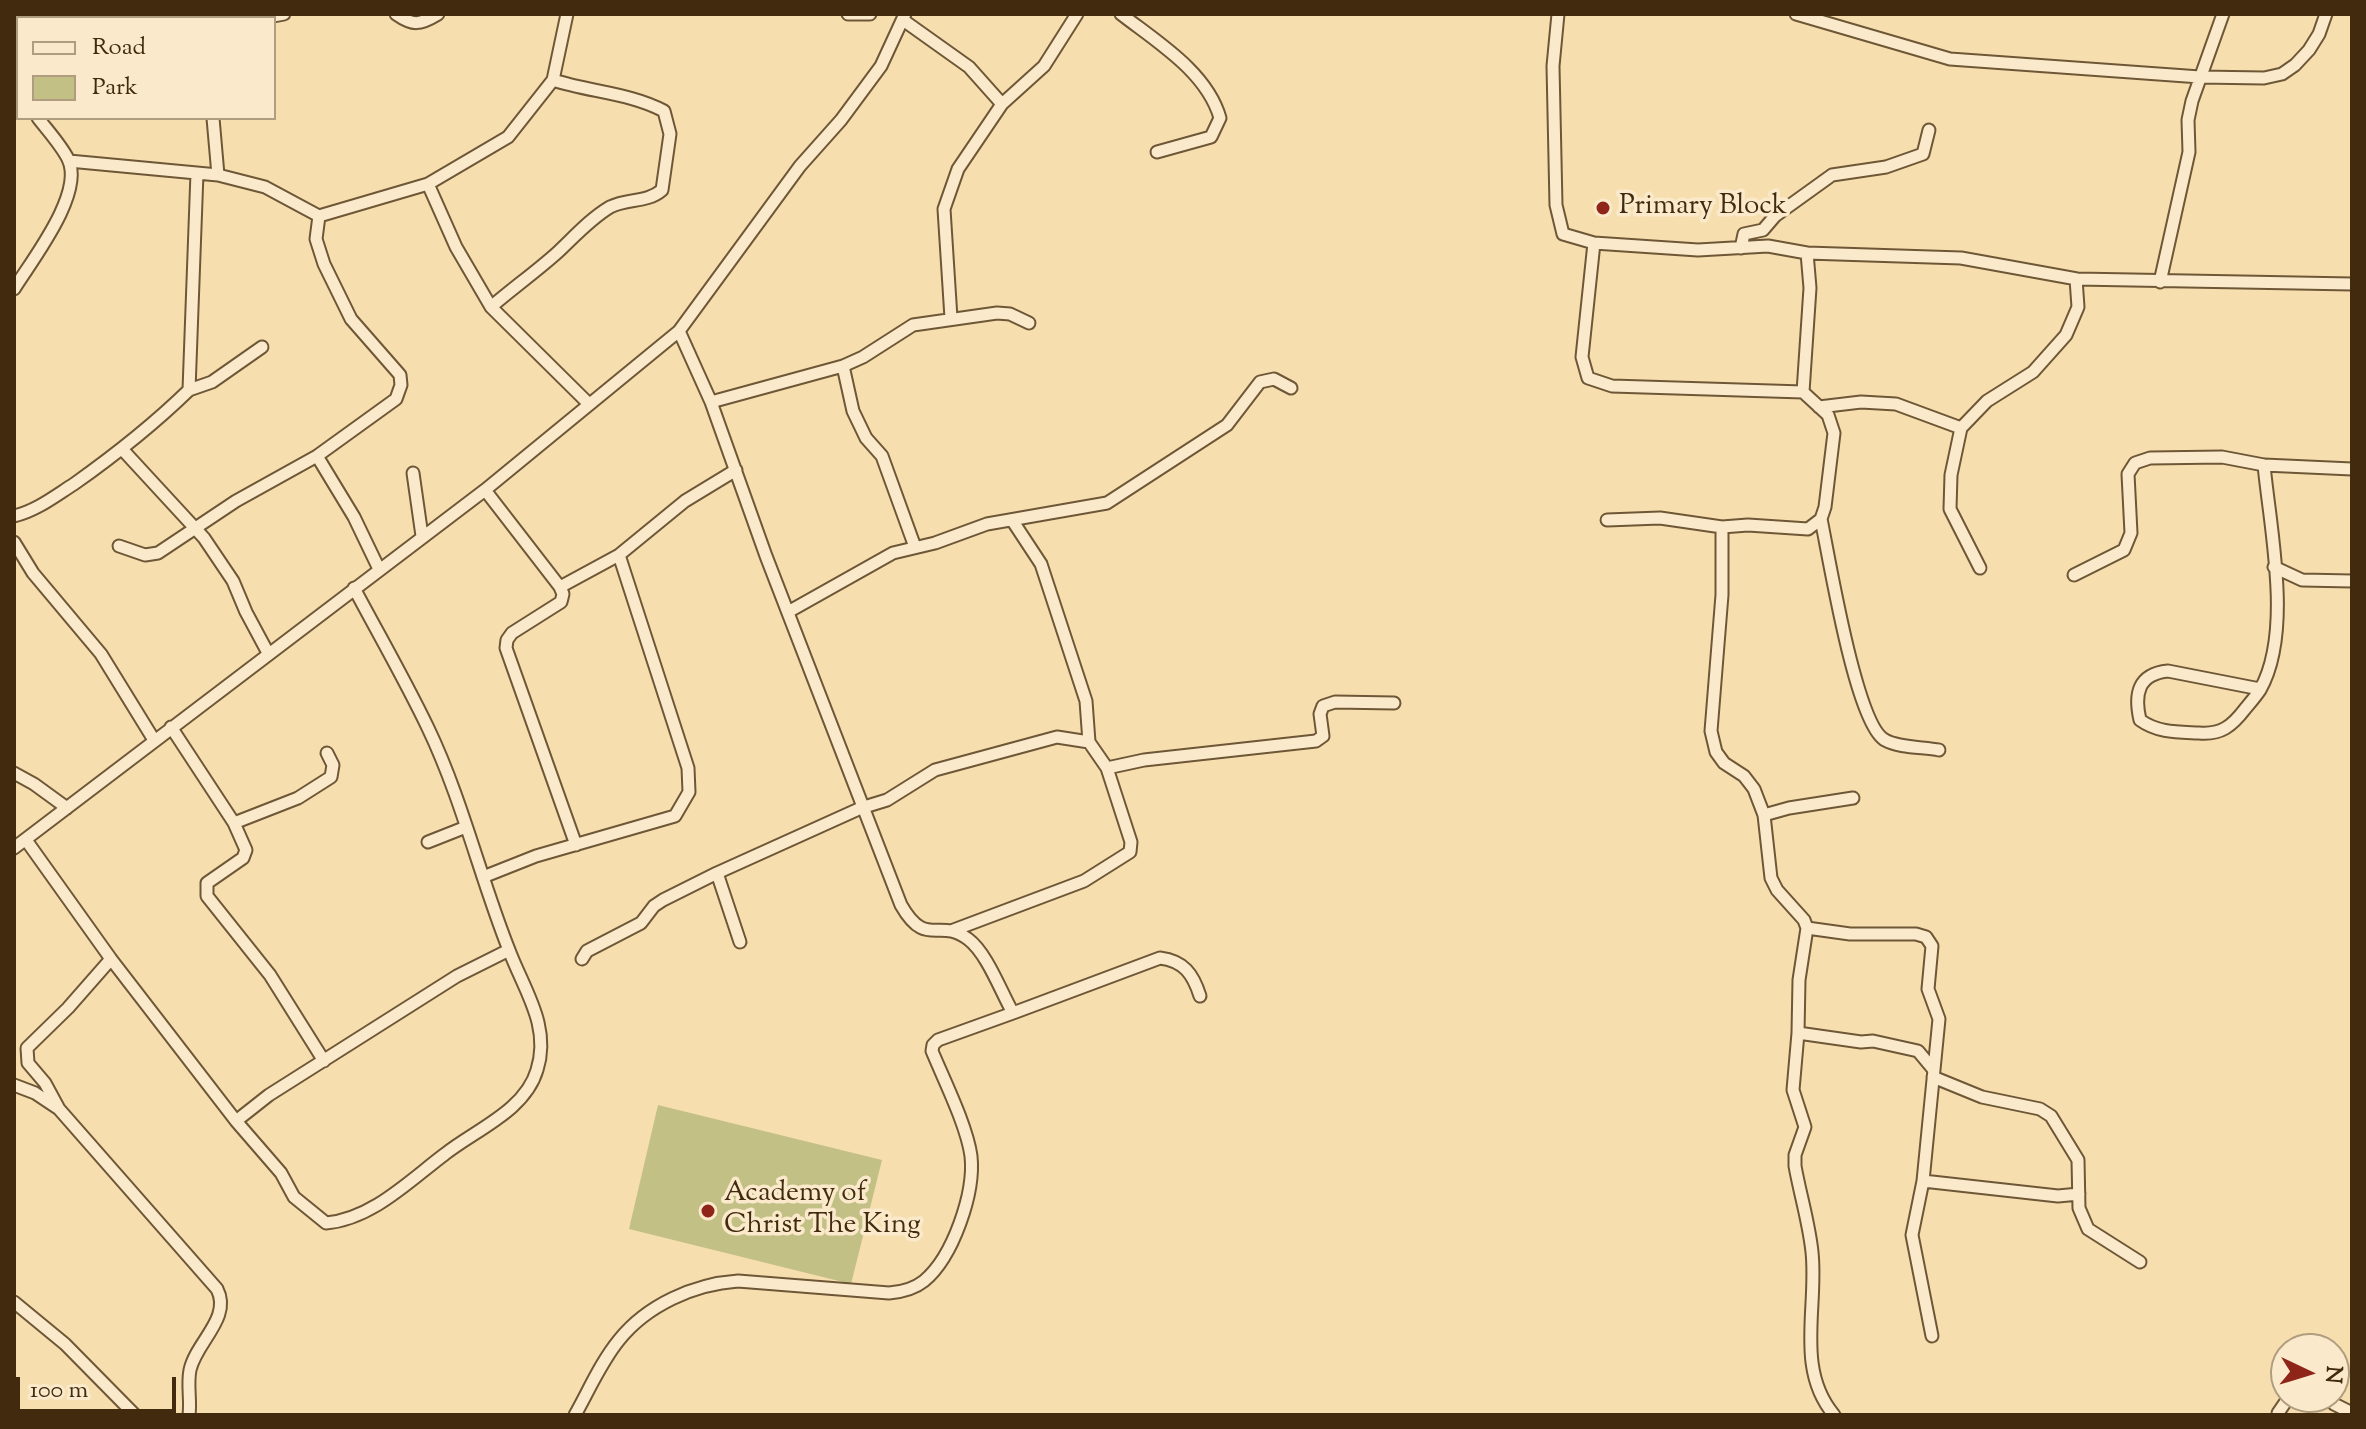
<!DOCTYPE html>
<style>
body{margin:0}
#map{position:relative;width:2366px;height:1429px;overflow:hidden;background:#f7deaf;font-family:"Sorts Mill Goudy",serif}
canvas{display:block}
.frame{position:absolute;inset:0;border:16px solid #412a0e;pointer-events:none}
.legend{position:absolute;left:16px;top:16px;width:260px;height:104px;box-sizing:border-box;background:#faeacb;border:2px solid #b09d7f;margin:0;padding:10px 14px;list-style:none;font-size:24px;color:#412a0e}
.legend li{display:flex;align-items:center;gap:16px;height:40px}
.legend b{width:40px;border:2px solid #b09d7f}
.north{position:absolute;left:2270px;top:1333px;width:80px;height:80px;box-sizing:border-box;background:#faeacb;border:2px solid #b09d7f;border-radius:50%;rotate:94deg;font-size:22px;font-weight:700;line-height:32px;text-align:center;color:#412a0e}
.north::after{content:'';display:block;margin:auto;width:28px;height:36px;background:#8f2418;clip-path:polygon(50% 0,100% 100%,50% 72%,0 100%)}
.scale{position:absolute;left:16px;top:1377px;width:160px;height:36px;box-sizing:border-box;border:4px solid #412a0e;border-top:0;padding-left:10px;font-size:24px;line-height:28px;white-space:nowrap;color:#412a0e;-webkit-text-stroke:6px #faeacb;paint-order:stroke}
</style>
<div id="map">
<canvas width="2366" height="1429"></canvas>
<div class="frame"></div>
<ul class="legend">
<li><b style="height:10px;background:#faeacb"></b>Road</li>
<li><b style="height:22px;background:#c3c086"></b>Park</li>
</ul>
<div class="north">N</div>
<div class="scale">100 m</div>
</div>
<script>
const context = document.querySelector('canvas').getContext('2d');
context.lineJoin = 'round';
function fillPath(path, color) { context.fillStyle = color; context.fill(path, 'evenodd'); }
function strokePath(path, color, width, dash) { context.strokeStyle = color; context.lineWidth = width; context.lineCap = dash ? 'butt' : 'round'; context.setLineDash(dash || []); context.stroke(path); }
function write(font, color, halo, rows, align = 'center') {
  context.font = font + ' "Sorts Mill Goudy",serif'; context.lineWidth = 7; context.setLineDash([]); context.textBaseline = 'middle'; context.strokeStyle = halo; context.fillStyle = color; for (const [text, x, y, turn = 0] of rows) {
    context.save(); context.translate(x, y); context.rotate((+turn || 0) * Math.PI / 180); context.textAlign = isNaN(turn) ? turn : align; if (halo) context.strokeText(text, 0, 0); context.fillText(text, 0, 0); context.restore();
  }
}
fillPath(new Path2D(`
 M658 1105 882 1160 851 1284 629 1229Z`), '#c3c086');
const minor = new Path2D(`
 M232 14V18
 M396 14C413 26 420 25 438 14
 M848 14H870
 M1121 14C1157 42 1207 72 1220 118L1211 137 1157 152
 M1558 14 1553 66 1556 205 1563 234 1594 243 1698 250 1768 246 1807 253 1810 288 1803 392 1828 415 1834 433 1825 507 1821 519 1808 529 1748 525 1722 527V595L1711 731 1716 752 1724 763 1744 776 1754 789 1764 815 1771 878 1777 890 1804 920 1807 928 1799 980 1798 1033 1793 1090 1805 1127 1795 1155V1166C1800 1194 1809 1223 1812 1252 1818 1307 1795 1369 1834 1415
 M1796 14 1950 59 2200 77 2264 78 2282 74 2295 65 2309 50 2319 34 2326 14
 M263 18 284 14
 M903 20 969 67 1002 104 958 169 944 209 951 318
 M14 85 18 90
 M1002 104 1044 66 1077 14
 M213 118 218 175
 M69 161 218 175 265 187 319 216 428 184 456 247 491 307 589 404
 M428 184 508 137 553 80 567 14
 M1594 243 1582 357 1588 378 1612 386 1803 392
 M1741 248 1744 234 1763 230 1775 216 1832 175 1886 167 1923 154 1929 130
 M1807 253 1961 258 2077 279 2352 284
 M2160 282 2189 152 2188 120 2192 101 2223 14
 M14 289C32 260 85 193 68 159 61 145 48 131 38 118
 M491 307C513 288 537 271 558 252 575 236 590 219 610 207 628 198 647 203 662 190L670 134 664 111C630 93 590 92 553 80
 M843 366 853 411 866 438 882 456 915 547
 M189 390 212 382 262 347
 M711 402 843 366 863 357 913 325 997 313 1010 314 1029 323
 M1819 407 1861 402 1896 404 1961 428
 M122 449 204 538 233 581 246 612 268 653
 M317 456 354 517 379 569
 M413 473 422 536
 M485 490 560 587 563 594 561 602 512 633 507 640 506 648 576 845
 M14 516C36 511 55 496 74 484 115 455 153 425 189 390L197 173
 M1821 519C1829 557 1856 725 1885 740 1899 748 1924 747 1939 750
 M1012 520 1041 564 1086 701 1089 742 1107 768 1144 760 1316 741 1323 736 1320 714 1323 706 1335 702 1394 703
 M1607 520 1660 518 1722 527
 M14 542 33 573 101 654 154 740
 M119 546 145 555 158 553 236 501 317 456 396 399 401 385 400 375 351 319 324 264 316 239 319 216
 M2274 567 2302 580 2352 581
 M1980 568 1950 509 1951 475 1961 428 1987 401 2033 372 2066 335 2078 307 2076 279
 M2074 575 2124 550 2131 533 2128 474 2135 463 2150 458 2222 457 2264 465 2352 469
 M560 587 619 555 685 501 736 470
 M354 588C379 635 405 680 428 728 462 799 480 877 509 950 524 990 551 1026 537 1070 525 1111 475 1130 445 1154 409 1181 372 1219 326 1223L294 1197 281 1173 236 1121 269 1095 457 976 509 950
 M788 612 893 553 935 543 987 524 1107 503 1227 425 1260 382 1274 379 1291 388
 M2260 689 2168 671C2138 674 2134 694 2140 720 2158 733 2178 732 2199 733 2221 735 2232 726 2245 709 2250 703 2256 696 2260 690 2293 632 2270 529 2264 465
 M171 727 234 823 246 850 243 858 207 883V896L270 975 324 1061
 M14 773 34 784 67 808
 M1764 815 1789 808 1853 798
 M234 823 298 798 331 777 333 765 327 753
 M26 840 111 959 236 1121
 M428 842 466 827
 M14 848 485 490 679 331 800 166 841 120 881 66 905 14
 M717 873 740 942
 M483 877 536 856 675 816 689 792 688 768 619 555
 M1807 928 1850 934H1916L1926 937 1932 946 1928 989 1939 1019 1923 1181 1912 1235 1932 1336
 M951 931 1084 881 1130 852 1131 842 1107 768
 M582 959 587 951 641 923 654 906 663 900 717 873 861 808 887 800 935 770 1057 737 1089 742
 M1013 1013 1160 958C1184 961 1193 974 1200 996
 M1798 1033 1861 1042 1873 1041 1918 1051 1933 1069
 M1933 1077 1982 1097 2040 1109 2051 1116 2078 1160 2079 1208 2088 1229 2140 1262
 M14 1085 35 1093 59 1109 217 1289C232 1318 196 1342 190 1370 187 1385 191 1400 189 1415
 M58 1107 45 1083 28 1063 27 1048 68 1008 111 959
 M1923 1181 2058 1196 2079 1194
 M14 1302 65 1344 135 1415
 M2328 1397 2334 1404 2352 1413
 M2278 1413 2289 1397
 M575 1415C589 1390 601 1362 619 1340 647 1305 694 1284 738 1281L889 1293C902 1292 914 1289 924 1281 953 1257 975 1193 971 1156 967 1126 944 1080 932 1051L933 1045 938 1040 1013 1013C1001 992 987 953 968 939 939 917 926 949 901 905L766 556 711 402 679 331`);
strokePath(minor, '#6e5736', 15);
strokePath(minor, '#faeacb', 11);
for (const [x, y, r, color] of [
 [1603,208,8,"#8f2418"],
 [708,1211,8,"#8f2418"]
]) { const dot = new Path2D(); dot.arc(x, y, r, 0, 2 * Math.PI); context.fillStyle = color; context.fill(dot); strokePath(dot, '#faeacb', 3); }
write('28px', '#412a0e', '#faeacb', [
 ["Primary Block",1619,208],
 ["Academy of",724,1195],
 ["Christ The King",724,1227]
], 'left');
</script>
